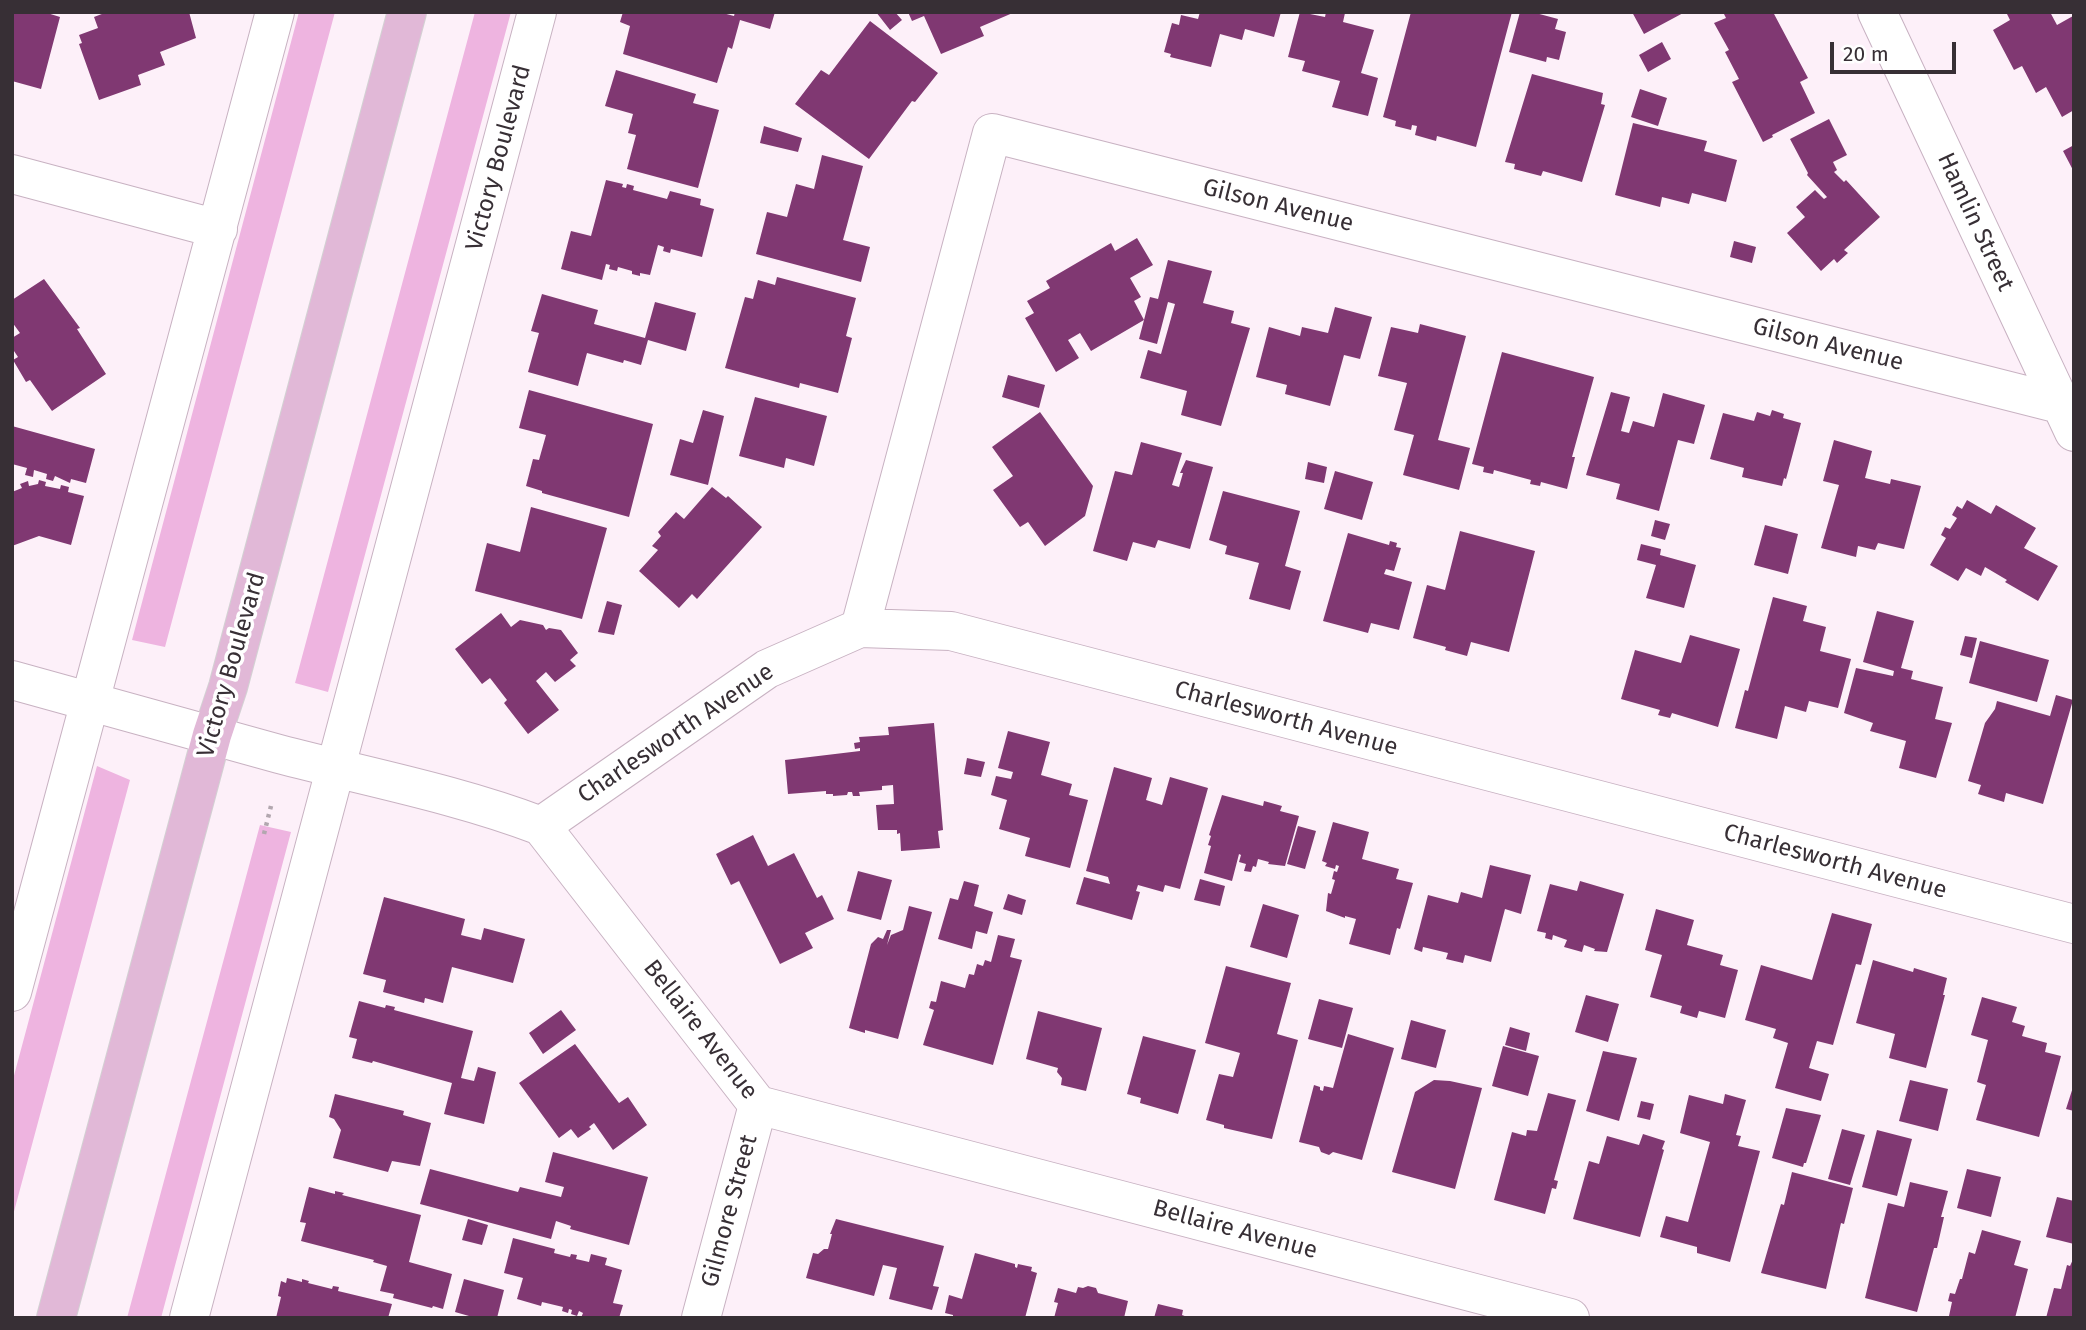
<!DOCTYPE html>
<style>
body{margin:0}
#map{position:relative;width:2086px;height:1330px;overflow:hidden;background:#fdf0f9;font-family:"Fira Sans",sans-serif}
canvas{display:block}
.frame{position:absolute;inset:0;border:14px solid #372f35;pointer-events:none}
.scale{position:absolute;left:1830px;top:42px;width:126px;height:32px;box-sizing:border-box;border:4px solid #372f35;border-top:0;padding-left:9px;font-size:21px;line-height:24px;white-space:nowrap;color:#372f35;-webkit-text-stroke:5px #fff;paint-order:stroke}
</style>
<div id="map">
<canvas width="2086" height="1330"></canvas>
<div class="frame"></div>
<div class="scale">20 m</div>
</div>
<script>
const context = document.querySelector('canvas').getContext('2d');
context.lineJoin = 'round';
function fillPath(path, color) { context.fillStyle = color; context.fill(path, 'evenodd'); }
function strokePath(path, color, width, dash) { context.strokeStyle = color; context.lineWidth = width; context.lineCap = dash ? 'butt' : 'round'; context.setLineDash(dash || []); context.stroke(path); }
function write(font, color, halo, rows, align = 'center') {
  context.font = font + ' "Fira Sans",sans-serif'; context.lineWidth = 7; context.setLineDash([]); context.textBaseline = 'middle'; context.strokeStyle = halo; context.fillStyle = color; for (const [text, x, y, turn = 0] of rows) {
    context.save(); context.translate(x, y); context.rotate((+turn || 0) * Math.PI / 180); context.textAlign = isNaN(turn) ? turn : align; if (halo) context.strokeText(text, 0, 0); context.fillText(text, 0, 0); context.restore();
  }
}
fillPath(new Path2D(`
 M299 12H335L165 647 132 640Z
 M475 12H511L328 692 295 683Z
 M97 766 130 780 12 1219V1083Z
 M260 825 291 832 161 1318H127Z`), '#eeb4e0');
fillPath(new Path2D(`
 M12 12H44L60 17 41 89 12 81Z
 M107 12H189L196 38 160 52 165 65 138 75 141 85 99 100 79 44 82 43 79 35 98 28 94 17Z
 M623 12H719L734 16 735 12H775L770 29 740 20 732 49 728 47 717 83 623 54 630 26 620 22Z
 M876 12H895L902 20 890 30Z
 M908 12H1015L980 27 984 36 941 54 924 16 912 21Z
 M1200 12H1281L1274 37 1245 29 1242 40 1220 34 1211 67 1170 57 1171 54 1164 52 1172 23 1179 25 1181 15 1198 19Z
 M1300 12 1325 17 1326 12H1341L1345 13 1343 22 1374 30 1361 73 1378 78 1368 116 1332 107 1340 81 1302 71 1305 61 1288 57Z
 M1411 12H1512L1476 147 1437 136 1436 141 1415 135 1417 126 1412 125 1411 130 1395 126 1396 121 1383 117Z
 M1520 12H1532L1558 19 1555 29 1566 32 1559 60 1547 57 1546 62 1509 52Z
 M1632 12H1685L1644 34Z
 M1727 12H1773L1808 78 1800 82 1815 113 1772 135 1773 137 1763 142 1732 82 1739 79 1725 52 1729 50 1714 23 1726 18 1724 14Z
 M2006 12H2050L2057 25 2073 16 2074 110 2062 117 2046 87 2036 93 2022 66 2014 70 1993 30 2010 20Z
 M870 21 938 73 915 102 912 101 869 159 795 104 821 70 829 75Z
 M1662 42 1671 59 1648 72 1639 55Z
 M616 70 696 94 693 103 719 110 698 188 627 169 636 135 628 133 633 114 605 106Z
 M1532 74 1603 93 1601 104 1605 105 1582 182 1543 171 1541 176 1514 169 1515 164 1505 162Z
 M1640 89 1667 98 1658 126 1631 117Z
 M1829 119 1847 155 1833 162 1837 170 1834 172 1844 182 1846 180 1880 217 1844 250 1848 253 1837 263 1834 259 1821 271 1787 233 1805 217 1796 207 1815 190 1824 199 1827 197 1807 175 1808 173 1790 139Z
 M1633 123 1707 141 1704 151 1737 160 1726 202 1692 193 1689 204 1662 197 1660 207 1615 195Z
 M764 126 802 138 798 152 760 143Z
 M2074 145V172L2063 151Z
 M822 155 863 166 843 240 870 247 861 282 756 254 767 212 787 217 796 184 814 189Z
 M606 180 623 184 622 187 626 188 627 184 634 186 633 190 667 199 670 191 701 199 700 205 714 209 702 257 671 249 670 253 663 251 664 247 658 245 650 275 640 273V276L632 274V271L618 267 617 271 609 269 610 265 606 264 602 280 561 269 571 231 591 236Z
 M1137 238 1153 265 1130 278 1141 297 1134 301 1144 320 1150 297 1158 299 1168 260 1212 271 1203 303 1234 311 1231 323 1250 328 1221 426 1181 415 1187 391 1140 378 1148 350 1161 354 1175 304 1168 302 1157 344 1139 339 1144 320 1091 351 1080 333 1068 340 1079 358 1056 372 1025 318 1034 313 1027 301 1050 288 1046 281 1111 243 1115 251Z
 M1734 241 1756 247 1752 263 1730 257Z
 M777 277 856 298 846 336 852 338 838 393 800 383 799 388 725 368 745 297 753 299 758 280 775 285Z
 M44 279 80 328 77 329 106 374 52 411 30 380 26 382 13 360 18 357 12 348V338L20 333 12 322V300Z
 M542 294 598 310 594 324 645 338 655 302 696 313 686 351 648 340 641 365 624 360 623 363 587 353 578 386 528 372 539 333 531 331Z
 M1335 307 1372 317 1360 359 1344 355 1330 406 1285 394 1287 385 1256 377 1269 327 1300 336 1302 327 1328 333Z
 M1420 324 1466 336 1438 440 1470 448 1459 490 1403 475 1414 435 1394 430 1407 383 1378 376 1391 327 1418 333Z
 M1502 352 1594 377 1572 457H1575L1567 489 1541 482 1540 486 1530 484 1531 480 1494 470 1493 474 1483 472 1484 467 1472 464Z
 M1008 375 1045 385 1039 408 1002 397Z
 M529 390 653 424 629 517 542 493V491L526 486 533 459 539 460 546 435 519 428Z
 M1611 392 1630 397 1621 431 1629 433 1633 421 1654 427 1663 393 1705 405 1694 444 1678 440 1659 511 1616 499 1620 484 1586 475Z
 M755 397 827 416 814 466 786 458 784 468 739 456Z
 M703 410 724 416 708 485 670 475 680 439 693 443Z
 M1772 410 1784 414 1783 418 1801 423 1786 479 1784 478 1782 486 1742 477 1744 468 1710 459 1723 413 1754 421 1757 412 1770 416Z
 M1040 412 1093 486 1085 516 1045 546 1028 522 1020 527 993 490 1013 476 992 447Z
 M12 426 95 449 86 483 71 479 70 483 55 476 53 481 46 479 47 474 34 470 33 477 25 475 27 468 12 464Z
 M1834 440 1872 451 1865 478 1890 484 1891 479 1921 486 1904 549 1878 543 1875 550 1858 546 1856 557 1821 548 1839 485 1823 481Z
 M1141 442 1182 453 1172 485 1179 487 1183 473H1180L1186 460 1213 467 1190 549 1158 540 1155 548 1133 542 1127 561 1093 551 1115 471 1132 475Z
 M1308 462 1327 467 1324 483 1305 479Z
 M1335 471 1373 482 1362 520 1324 509Z
 M39 480 46 482 45 486 60 489 61 485 69 487 68 492 84 496 71 545 39 536 12 546V492L22 488 20 484 28 481 29 486 38 484Z
 M712 487 726 498 728 496 762 527 697 599 692 594 679 608 639 571 658 550 652 546 661 536 658 532 676 512 684 519Z
 M1223 491 1300 511 1285 566 1301 571 1290 610 1249 599 1259 563 1225 554 1227 546 1209 540Z
 M1967 500 1991 514 1996 505 2036 528 2024 548 2058 566 2038 601 2005 582 2007 580 1985 567 1981 576 1966 568 1958 581 1930 565 1946 538 1941 535 1945 527 1950 529 1957 518 1952 515 1957 506 1962 509Z
 M531 507 607 528 582 619 475 591 487 543 520 552Z
 M1655 520 1670 524 1665 540 1651 536Z
 M1765 525 1798 534 1788 574 1754 565Z
 M1460 531 1535 551 1509 652 1471 642 1467 656 1445 650 1446 647 1413 638 1427 585 1445 590Z
 M1348 533 1389 545 1390 541 1397 543 1396 547 1401 548 1394 571 1386 569 1384 574 1412 582 1399 630 1371 623 1368 633 1323 621Z
 M1641 544 1661 549 1660 555 1696 565 1684 608 1646 598 1656 565 1637 560Z
 M1773 597 1807 606 1803 621 1826 627 1820 651 1851 659 1838 708 1809 701 1806 712 1785 706 1777 739 1735 728 1745 690 1748 691Z
 M607 601 622 605 614 635 598 632Z
 M1877 611 1914 621 1901 668 1913 671 1911 679 1943 687 1935 719 1952 723 1936 778 1899 768 1906 741 1870 731 1873 723 1844 713 1856 668 1893 676 1894 671 1863 662Z
 M501 613 511 627 520 620 543 625 546 630 549 628 561 630 578 653 570 660 576 666 555 682 546 672 536 681 559 710 528 734 504 703 507 700 490 678 482 684 455 649Z
 M1690 635 1740 649 1718 727 1672 713 1670 718 1658 715 1660 710 1621 699 1635 650 1681 663Z
 M1965 636 1977 638 1972 658 1960 655Z
 M1980 641 2049 660 2037 702 1969 683Z
 M2056 695 2073 700 2043 804 2006 793 2004 802 1978 794 1981 785 1968 781 1985 723 1995 709 1997 701 2050 716Z
 M934 723 943 830 938 831 940 848 901 851 900 833 897 834V830H878L876 805 894 804 893 785 882 786V790L859 792 860 796H853L852 792H848L847 795 833 796V794H826V791L788 794 785 760 860 751V748L855 749 854 743 860 742 859 737 889 735 888 727Z
 M1008 731 1050 742 1041 775 1072 784 1069 795 1088 800 1070 868 1025 856 1030 838 999 829 1007 800 991 795 996 776 1011 779 1013 772 998 768Z
 M967 758 985 762 981 777 964 774Z
 M1114 767 1152 778 1146 800 1162 805 1170 777 1208 788 1180 889 1165 885 1163 892 1138 885 1136 891 1140 892 1132 920 1076 904 1084 877 1110 884 1108 877 1086 871Z
 M1222 795 1263 806 1264 801 1282 806 1280 811 1299 816 1285 866 1268 864 1269 862 1258 859 1256 867 1253 866 1251 872 1244 871 1246 864 1239 862 1241 855 1239 854 1232 881 1204 873 1211 846 1208 845 1211 836 1209 835Z
 M1333 822 1369 832 1362 859 1399 869 1396 879 1413 883 1400 929 1397 928 1390 955 1349 944 1356 919 1345 916V918L1326 911 1328 893 1331 894 1335 880 1332 879 1334 871 1337 872 1339 866 1336 865 1335 869 1325 866 1327 863 1322 861Z
 M1298 826 1316 831 1305 869 1287 864Z
 M753 835 768 866 794 853 817 898 822 895 834 919 805 933 813 948 780 964 739 881 731 885 716 854Z
 M1490 865 1531 875 1521 914 1505 909 1491 962 1465 955 1463 963 1446 959 1448 953 1423 947 1422 952 1414 949 1428 895 1458 903 1461 892 1482 898Z
 M858 871 892 880 881 920 847 911Z
 M1200 879 1225 886 1220 906 1194 900Z
 M964 881 979 885 974 906 993 912 987 934 976 931 972 949 938 939 950 898 958 900Z
 M1580 881 1624 894 1607 952 1594 951 1595 949 1584 945 1582 952 1564 947 1567 940 1553 935 1552 940 1545 938 1546 933 1537 931 1550 884 1577 891Z
 M1008 894 1026 900 1022 915 1003 909Z
 M384 897 465 919 461 935 481 940 484 928 525 939 513 983 452 967 443 1003 425 998 424 1003 383 992 386 980 363 974Z
 M1263 904 1299 915 1287 958 1250 947Z
 M909 906 932 912 898 1039 865 1030V1033L849 1028 871 944 878 937 883 939 887 930H891L887 945 891 935 903 930Z
 M1656 909 1694 920 1687 945 1723 955 1720 965 1738 970 1725 1018 1699 1011 1697 1018 1680 1013 1682 1006 1650 997 1662 955 1645 950Z
 M1832 913 1872 924 1861 965 1856 964 1833 1045 1817 1041 1809 1068 1829 1074 1821 1101 1775 1088 1788 1043 1773 1038 1776 1029 1745 1020 1761 965 1812 980Z
 M998 935 1015 939 1010 957 1022 960 993 1065 923 1045 934 1010 929 1008 931 1001 936 1002 941 981 965 988 969 974 974 975 977 964 983 966 985 960 991 962Z
 M1873 960 1913 972 1914 968 1947 978 1943 995H1945L1926 1068 1889 1058 1895 1034 1856 1023Z
 M1226 966 1291 983 1277 1034 1298 1040 1272 1139 1224 1128V1125L1206 1120 1219 1074 1233 1077 1240 1053 1205 1043Z
 M1586 995 1619 1004 1608 1042 1575 1032Z
 M1982 997 2017 1007 2012 1022 2025 1026 2022 1036 2047 1043 2045 1052 2061 1056 2039 1137 1976 1120 1986 1085 1977 1082 1988 1040 1971 1035Z
 M1319 999 1353 1008 1342 1048 1308 1039Z
 M359 1001 385 1008 386 1005 395 1007 394 1010 473 1031 461 1078 474 1081 478 1067 496 1072 484 1124 444 1114 452 1083 373 1061 372 1063 352 1058 357 1039 349 1037Z
 M561 1010 576 1030 543 1054 529 1033Z
 M1038 1011 1102 1028 1086 1091 1061 1085 1062 1078 1057 1072 1058 1068 1026 1059Z
 M1411 1020 1446 1030 1436 1068 1401 1059Z
 M1510 1027 1530 1033 1526 1051 1505 1045Z
 M1348 1034 1394 1048 1362 1160 1333 1152 1329 1155 1321 1152 1319 1147 1299 1142 1314 1085 1320 1087V1090L1323 1091 1324 1086 1333 1088Z
 M1143 1036 1196 1050 1178 1114 1140 1103 1141 1098 1127 1094Z
 M575 1044 619 1103 628 1097 647 1125 613 1150 594 1123 589 1127 591 1129 578 1138 571 1129 559 1138 519 1083Z
 M1503 1046 1539 1056 1528 1096 1492 1086Z
 M1603 1051 1637 1058 1619 1121 1586 1111Z
 M1434 1080 1450 1081 1482 1088 1455 1189 1392 1172 1415 1092Z
 M1910 1080 1948 1089 1938 1131 1899 1121Z
 M2074 1084V1111L2066 1109Z
 M1548 1093 1576 1100 1554 1180 1558 1181 1556 1189 1552 1188 1545 1214 1494 1200 1512 1132 1526 1136 1527 1130 1537 1131Z
 M335 1094 404 1111 403 1115 431 1123 420 1166 392 1161 388 1172 333 1158 341 1130 334 1119 329 1117Z
 M1725 1094 1746 1100 1736 1135 1741 1136 1738 1146 1760 1151 1730 1262 1697 1253V1247L1660 1237 1666 1216 1688 1222 1710 1142 1680 1133 1689 1095 1723 1104Z
 M1641 1101 1654 1104 1650 1120 1637 1117Z
 M1786 1108 1821 1115 1806 1163H1804L1803 1167 1772 1158Z
 M1842 1129 1865 1135 1850 1185 1828 1179Z
 M1877 1130 1912 1139 1897 1196 1862 1187Z
 M1643 1134 1665 1141 1662 1149 1664 1150 1640 1237 1573 1219 1589 1161 1599 1164 1607 1136 1639 1145Z
 M553 1152 648 1177 629 1245 570 1229 571 1226 556 1221 551 1239 420 1204 430 1169 518 1192 520 1187 561 1197 564 1187 545 1182Z
 M1967 1169 2001 1177 1991 1217 1957 1208Z
 M1792 1172 1853 1188 1844 1224 1841 1223 1826 1289 1761 1273 1781 1204 1784 1205Z
 M1910 1182 1948 1191 1941 1217H1944L1937 1248H1934L1917 1312 1865 1298 1888 1203 1904 1207Z
 M309 1187 335 1194V1191L344 1193 342 1195 421 1215 409 1262 452 1274 443 1309 433 1306 432 1308 393 1298 394 1294 380 1291 387 1266 373 1262 374 1260 301 1241 306 1223 300 1222Z
 M2057 1197 2074 1201V1244L2046 1237Z
 M468 1219 488 1225 482 1245 462 1240Z
 M836 1219 944 1246 933 1286 939 1287 932 1310 889 1299 897 1268 883 1265 874 1296 806 1278 813 1253 818 1254 824 1249H828L832 1234H830Z
 M1982 1230 2021 1241 2014 1265 2028 1269 2015 1318 1949 1316 1952 1302 1948 1301 1950 1293 1955 1294 1960 1279H1962L1969 1252 1975 1254Z
 M513 1238 555 1249 554 1253 570 1257 571 1254 577 1255 576 1259 589 1262 591 1254 607 1258 605 1265 622 1270 613 1303 623 1305 619 1318H581L583 1313 579 1311 577 1316 571 1314 572 1310 569 1309 568 1313 562 1311 563 1307 542 1302 541 1306 517 1299 523 1278 504 1273Z
 M975 1253 1015 1264V1267L1017 1268 1018 1264 1032 1267 1031 1271 1037 1273 1025 1318H953V1315L945 1313 949 1295 962 1299Z
 M2074 1257V1318H2046L2054 1288 2061 1289 2067 1265 2070 1266Z
 M287 1278 302 1282V1279L309 1281 308 1283 332 1289 333 1286 339 1287 338 1291 392 1304 388 1318H276L281 1297 278 1296 281 1281 286 1283Z
 M464 1279 504 1290 497 1318H476L455 1312Z
 M1088 1286 1096 1288 1098 1293 1128 1301 1124 1318H1054L1058 1303 1054 1302 1058 1288 1076 1293 1078 1287 1083 1288Z
 M1158 1304 1183 1310 1182 1315 1190 1318H1154Z`), '#803872');
const minor = new Path2D(`
 M1877 12 2074 432
 M12 174 218 229
 M860 628 992 133 2060 404
 M541 826 767 669 860 628 951 631 2074 924
 M12 992 275 12
 M189 1318 537 12
 M701 1318 758 1105`);
const tertiary = new Path2D(`
 M12 680C101 704 190 730 279 754 367 777 457 794 541 826L758 1105 1570 1318`);
const primary = new Path2D(`
 M56 1318 212 735 228 687 407 12`);
strokePath(minor, '#c8b2c2', 40);
strokePath(tertiary, '#c8b2c2', 40);
strokePath(primary, '#d3d1d3', 40);
strokePath(new Path2D(`
 M264 834 271 806`), '#b2a7af', 4.5, [3.5, 5]);
strokePath(minor, '#fff', 38);
strokePath(tertiary, '#fff', 38);
strokePath(primary, '#e1b8d7', 38);
write('24px', '#372f35', '#fff', [
 ["Victory Boulevard",499,158,-75],
 ["Gilson Avenue",1278,206,14],
 ["Hamlin Street",1975,222,65],
 ["Gilson Avenue",1828,345,14],
 ["Victory Boulevard",232,665,-74],
 ["Charlesworth Avenue",1286,719,15],
 ["Charlesworth Avenue",676,734,-34],
 ["Charlesworth Avenue",1835,862,15],
 ["Bellaire Avenue",700,1030,52],
 ["Gilmore Street",730,1211,-75],
 ["Bellaire Avenue",1235,1230,15]
]);
</script>
